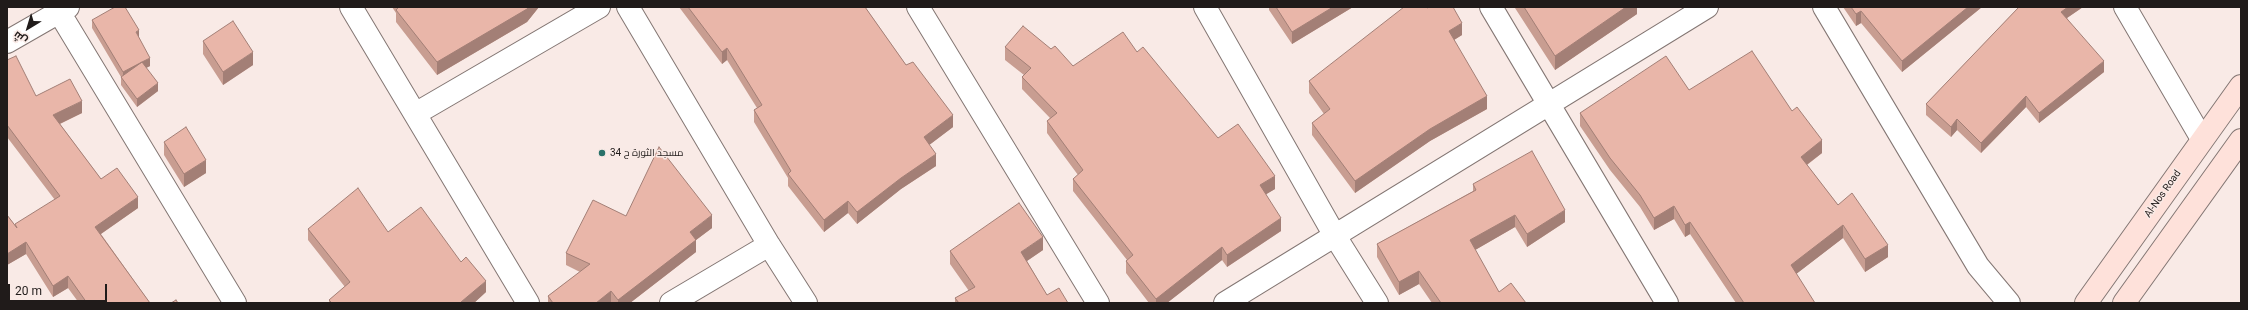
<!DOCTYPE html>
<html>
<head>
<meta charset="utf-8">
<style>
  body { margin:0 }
  #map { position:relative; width:2248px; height:310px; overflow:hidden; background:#f9eae6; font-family:Roboto,Cairo,sans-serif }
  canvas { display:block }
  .frame { position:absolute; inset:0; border:8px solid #201b1a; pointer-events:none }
  .north { position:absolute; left:8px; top:8px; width:40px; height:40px; -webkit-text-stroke:3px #f9eae6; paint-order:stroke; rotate:218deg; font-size:11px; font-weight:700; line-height:16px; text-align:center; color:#201b1a }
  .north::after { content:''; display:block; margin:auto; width:14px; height:18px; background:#201b1a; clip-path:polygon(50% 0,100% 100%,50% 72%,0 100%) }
  .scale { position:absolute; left:8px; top:284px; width:99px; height:18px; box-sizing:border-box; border:2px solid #201b1a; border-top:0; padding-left:5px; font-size:12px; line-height:14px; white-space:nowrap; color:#201b1a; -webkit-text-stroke:3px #f9eae6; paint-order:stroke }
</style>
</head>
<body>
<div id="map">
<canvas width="2248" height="310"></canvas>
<div class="frame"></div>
<div class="north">ش</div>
<div class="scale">20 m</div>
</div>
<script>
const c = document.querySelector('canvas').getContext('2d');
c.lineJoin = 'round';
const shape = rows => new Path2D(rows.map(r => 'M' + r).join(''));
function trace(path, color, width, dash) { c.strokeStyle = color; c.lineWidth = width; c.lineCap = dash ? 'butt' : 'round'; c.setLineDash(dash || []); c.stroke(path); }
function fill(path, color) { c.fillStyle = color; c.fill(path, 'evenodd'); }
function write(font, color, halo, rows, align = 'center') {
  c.font = font + ' Roboto,Cairo,sans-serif'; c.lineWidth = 3; c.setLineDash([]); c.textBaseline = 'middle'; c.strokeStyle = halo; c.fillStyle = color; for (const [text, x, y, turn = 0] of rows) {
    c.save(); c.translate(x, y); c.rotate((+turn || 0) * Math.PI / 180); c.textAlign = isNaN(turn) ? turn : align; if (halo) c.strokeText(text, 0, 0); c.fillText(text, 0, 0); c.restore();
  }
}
const minor = shape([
  [56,7,235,303],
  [351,7,528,303],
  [628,7,769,245,806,303],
  [918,7,1098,303],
  [1205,7,1335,236,1377,303],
  [1491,7,1667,303],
  [1824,7,1978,266,2009,303],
  [2125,7,2202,139],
  [7,42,68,7],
  [415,114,599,7],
  [671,303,769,245],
  [1225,303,1707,7]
]);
const secondary = shape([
  [2086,303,2241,86],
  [2124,303,2241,140]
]);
const wall = shape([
  [392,7,539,7,527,22,437,75,396,22,396,13],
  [679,7,865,7,906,65,953,127,929,145,936,166,901,189,857,224,848,213,824,232,788,186,788,178,754,122,754,110,757,108,727,60,722,64],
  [1269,7,1353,7,1292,44,1269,10],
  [1515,7,1637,7,1637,14,1555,70,1515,8],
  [1843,7,1982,7,1902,72,1861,23,1856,26],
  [2019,7,2083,7,2067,18,2104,72,2039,123,2026,107,1981,153,1957,130,1951,137,1926,115,1926,104],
  [1427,8,1462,35,1454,40,1487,109,1430,141,1355,193,1312,135,1312,123,1324,114,1309,93,1309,81],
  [92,20,139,38,150,66,146,68,158,91,137,107,121,85,121,77,92,28],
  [203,41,253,65,223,85,203,54],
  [1005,47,1051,49,1073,66,1137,52,1218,138,1275,189,1266,194,1281,231,1227,267,1222,260,1167,303,1149,303,1126,273,1126,261,1127,260,1073,191,1073,179,1078,175,1047,133,1047,121,1050,118,1022,89,1022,77,1024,75,1005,60],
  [7,60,36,96,82,113,60,124,101,179,138,208,101,234,150,303,79,303,68,288,53,297,26,254,7,265,7,215,15,225,55,200,7,137],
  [1689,90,1792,111,1822,153,1807,165,1838,205,1888,257,1865,272,1843,238,1796,274,1815,303,1736,303,1690,234,1685,237,1674,219,1654,230,1640,207,1610,170,1580,126,1580,113],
  [164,142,206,173,184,187,164,155],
  [1473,184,1565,222,1527,247,1515,227,1475,250,1499,292,1526,303,1432,303,1419,284,1399,295,1377,257,1377,244,1473,191],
  [626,216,712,228,696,240,696,252,630,303,548,303,548,296,580,272,566,265,566,253],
  [308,229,388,232,461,262,486,292,474,303,329,303,329,300,345,287,308,240],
  [1043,250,1027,261,1047,295,1068,303,955,303,955,298,969,291,950,264,950,251]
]);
const shadedWall = shape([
  [529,7,539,7,527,22,437,75,437,62],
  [1333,7,1353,7,1292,44,1292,32],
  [1626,7,1637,7,1637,14,1555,70,1555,56],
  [1968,7,1982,7,1902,72,1902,61],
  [2068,7,2083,7,2061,22,2061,12],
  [1861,11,1861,23,1856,26,1856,14],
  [1462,23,1462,35,1449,43,1449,31],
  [139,30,139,38,136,32],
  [727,48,727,60,722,64,722,52],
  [253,52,253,65,223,85,223,72],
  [150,58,150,66,142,70,142,62],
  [2104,61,2104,72,2039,123,2039,113],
  [142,62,142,70,123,80,123,72],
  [158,83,158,91,137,107,137,99],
  [1487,96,1487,109,1430,141,1355,193,1355,181,1430,129],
  [2026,96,2026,107,1981,153,1981,143],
  [82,101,82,113,53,127,53,115],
  [953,115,953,127,924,149,924,137],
  [1957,119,1957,130,1951,137,1951,127],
  [1822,140,1822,153,1801,169,1801,157],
  [936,154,936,166,901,189,857,224,857,212,901,178],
  [206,160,206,173,184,187,184,174],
  [1275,176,1275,189,1260,198,1260,185],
  [138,197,138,208,95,238,95,227],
  [848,201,848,213,824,232,824,220],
  [1674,206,1674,219,1654,230,1654,218],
  [1565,210,1565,222,1527,247,1527,234],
  [712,215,712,228,696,240,696,252,630,303,618,303,618,300,690,232],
  [1515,215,1515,227,1470,253,1470,240],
  [1281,218,1281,231,1227,267,1227,255],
  [1690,222,1690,234,1685,237,1685,225],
  [1843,225,1843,238,1791,278,1791,265],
  [1043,237,1043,250,1021,265,1021,252],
  [26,242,26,254,7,265,7,254],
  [1888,245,1888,257,1865,272,1865,259],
  [1222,247,1222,260,1167,303,1156,303,1156,299],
  [1419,271,1419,284,1399,295,1399,282],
  [68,276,68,288,53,297,53,286],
  [486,281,486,292,474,303,461,303,461,302],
  [611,291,611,303,596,303]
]);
const building = shape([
  [115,7,125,7,139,30,136,32,150,58,142,62,158,83,137,99,121,77,142,62,123,72,92,20,115,7],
  [399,7,529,7,527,9,437,62,396,10,399,7],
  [688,7,865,7,906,65,913,62,953,115,924,137,936,154,901,178,857,212,848,201,824,220,788,174,791,171,754,110,762,105,727,48,722,52,688,7],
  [1276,7,1333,7,1292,32,1276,7],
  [1404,7,1426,7,1427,8,1429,7,1453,7,1462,23,1449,31,1487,96,1430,129,1355,181,1312,123,1330,109,1309,81,1404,7],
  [1524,7,1626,7,1555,56,1524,7],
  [1851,7,1968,7,1902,61,1861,11,1856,14,1851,7],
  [2019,7,2068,7,2061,12,2104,61,2039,113,2026,96,1981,143,1957,119,1951,127,1926,104,2019,7],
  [233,21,253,52,223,72,203,41,233,21],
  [1023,26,1051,49,1055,46,1073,66,1123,32,1137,52,1143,47,1218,138,1238,124,1275,176,1260,185,1281,218,1227,255,1222,247,1156,299,1126,261,1133,255,1073,179,1083,170,1047,121,1057,113,1022,77,1031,68,1005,47,1023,26],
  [1752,51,1792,111,1797,107,1822,140,1801,157,1838,205,1852,193,1888,245,1865,259,1843,225,1791,265,1815,303,1744,303,1690,222,1685,225,1674,206,1654,218,1640,195,1610,158,1580,113,1666,56,1689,90,1752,51],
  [16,56,36,96,70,79,82,101,53,115,101,179,117,168,138,197,95,227,150,303,87,303,68,276,53,286,26,242,7,254,7,215,17,228,15,224,60,196,7,125,7,60,16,56],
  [186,127,206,160,184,174,164,142,186,127],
  [659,147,712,215,690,232,696,240,618,300,611,291,596,303,553,303,548,296,590,264,566,253,593,200,626,216,659,147],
  [1532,151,1565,210,1527,234,1515,215,1470,240,1499,292,1511,283,1526,303,1441,303,1419,271,1399,282,1377,244,1476,190,1473,184,1532,151],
  [358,188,388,232,421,207,461,262,466,257,486,281,461,302,462,303,330,303,331,302,329,300,350,282,308,229,358,188],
  [1019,203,1043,237,1021,252,1047,295,1059,288,1068,303,959,303,955,298,975,287,950,251,1019,203],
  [176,300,178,303,171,303,176,300]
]);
const markers = [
  [602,153,4,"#297169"]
];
const poiNames = [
  ["مسجد الثورة ح 34",610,153]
];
const streetNames = [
  ["Al-Nos Road",2163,194,-55]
];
trace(minor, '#837673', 24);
trace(secondary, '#837673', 24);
trace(minor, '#fff', 22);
trace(secondary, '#fee1da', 22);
fill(wall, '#c89d91');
fill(shadedWall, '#a37f76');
fill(building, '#e9b6a9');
trace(building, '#a37f76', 1);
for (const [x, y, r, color] of markers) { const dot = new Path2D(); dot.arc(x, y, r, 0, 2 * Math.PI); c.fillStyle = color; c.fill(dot); trace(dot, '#f9eae6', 1.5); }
write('10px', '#201b1a', '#f9eae6', poiNames, 'left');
write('10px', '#201b1a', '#f9eae6', streetNames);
</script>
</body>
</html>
